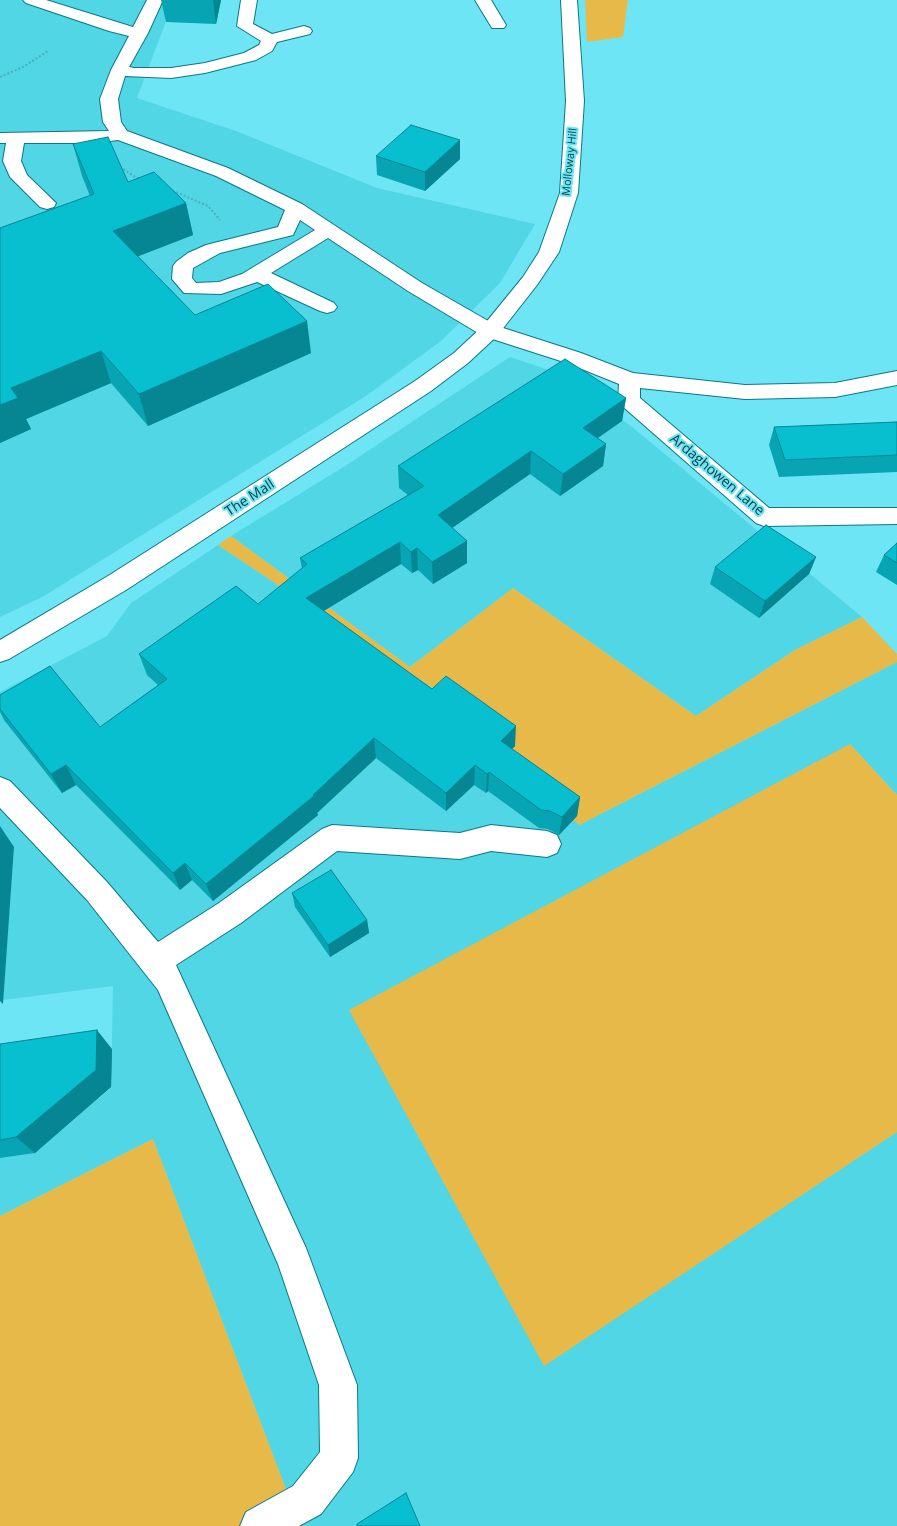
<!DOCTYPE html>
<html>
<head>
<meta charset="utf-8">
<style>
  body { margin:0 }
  canvas { display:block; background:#6de5f4 }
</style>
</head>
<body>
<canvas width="897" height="1526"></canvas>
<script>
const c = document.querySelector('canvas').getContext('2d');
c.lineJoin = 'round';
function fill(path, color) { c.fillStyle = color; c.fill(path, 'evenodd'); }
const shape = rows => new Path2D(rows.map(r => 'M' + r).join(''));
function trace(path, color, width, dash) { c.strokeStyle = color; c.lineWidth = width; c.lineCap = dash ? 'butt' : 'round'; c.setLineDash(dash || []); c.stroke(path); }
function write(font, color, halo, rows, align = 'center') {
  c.font = font + ' "Open Sans",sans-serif'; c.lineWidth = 4; c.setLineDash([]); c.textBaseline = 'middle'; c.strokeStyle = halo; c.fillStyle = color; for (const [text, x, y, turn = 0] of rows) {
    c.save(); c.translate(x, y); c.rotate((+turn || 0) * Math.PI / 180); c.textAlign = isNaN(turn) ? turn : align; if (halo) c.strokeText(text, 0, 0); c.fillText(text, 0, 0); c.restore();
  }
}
const built = shape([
  [0,0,174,0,137,98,236,131,377,188,535,224,500,283,441,341,366,396,44,596,0,617],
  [510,357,561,374,632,427,862,617,795,650,696,716,513,588,410,667,231,536,345,466],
  [218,545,446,697,579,825,897,662,897,795,850,744,544,1365,897,1132,897,1526,300,1526,153,1139,0,1216,0,1158,35,1153,111,1088,113,986,3,1000,14,847,0,848,0,692,107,636,131,603],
  [96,804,317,815,192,880,180,890]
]);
const green = shape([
  [585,0,628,0,623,37,587,42],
  [231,536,410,667,513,588,696,716,795,650,862,617,897,654,897,662,579,825,446,697,218,545],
  [850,744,897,795,897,1132,544,1366,349,1010],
  [153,1139,300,1526,0,1526,0,1216]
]);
const path = shape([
  [0,77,23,67,48,51],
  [120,167,140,180],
  [169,189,208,206,220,220]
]);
const minor = shape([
  [23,0,46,0,133,27,147,0,163,0,148,33,129,67,134,68,171,68,205,63,244,53,259,45,261,41,237,26,241,0,257,0,253,24,272,34,304,26,310,28,312,31,310,34,277,42,272,51,256,60,205,73,171,78,125,76,118,99,121,122,127,131,228,168,302,204,422,283,497,326,581,353,633,373,745,385,835,383,897,371,897,385,835,397,745,399,640,388,640,398,769,508,897,508,897,524,764,526,756,523,621,405,618,400,619,384,567,363,483,336,408,291,328,238,271,273,334,303,337,307,334,311,327,313,320,311,257,282,221,294,184,293,172,279,173,266,176,262,188,253,206,245,278,227,285,210,216,176,118,140,94,143,24,143,21,161,27,175,56,203,54,207,47,209,40,207,10,177,3,161,6,143,0,143,0,133,109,131,103,122,100,99,111,70,129,36,109,31,26,3,23,0],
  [300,220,315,230,242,274,219,282,196,283,192,278,193,268,220,253,293,235,300,220],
  [475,0,491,0,506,25,504,28,492,28,475,0],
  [0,777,10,781,107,882,158,942,219,903,322,829,332,825,460,833,491,825,547,831,557,835,561,844,557,853,547,857,491,851,460,859,337,851,241,923,176,965,306,1248,357,1385,358,1458,353,1472,321,1514,299,1526,240,1526,246,1512,293,1486,320,1452,319,1385,278,1264,158,990,87,900,0,808,0,777]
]);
const major = shape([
  [561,0,577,0,584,101,578,193,559,252,537,285,497,336,468,363,431,391,126,590,9,659,0,662,0,640,108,576,415,381,454,353,483,326,523,277,539,252,560,193,566,101,561,0]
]);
const wall = shape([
  [161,0,221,0,216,24,166,22],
  [460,140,460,159,425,191,377,175,376,156],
  [73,144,128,182,186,203,193,235,138,256,195,315,311,353,148,426,111,383,26,419,31,429,0,443,0,228,90,196,82,176],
  [626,398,622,421,598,438,606,444,603,466,560,496,530,474,452,528,467,541,467,563,433,584,418,570,412,573,401,564,324,611,432,689,515,746,512,749,580,797,577,816,559,835,548,829,539,828,488,791,486,793,474,785,446,811,376,758,317,813,318,815,213,901,192,880,180,890,76,785,62,793,4,720,0,712,0,695,100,727,158,685,147,675,139,654,258,604,302,569,300,558,408,495,399,488,398,466],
  [897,422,897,472,779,477,769,445,774,427],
  [897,543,897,585,876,572,884,555],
  [816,557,809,574,759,618,710,584,715,567],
  [292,893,367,920,369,933,330,957,295,907],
  [0,1044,112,1049,111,1087,35,1153,0,1158]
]);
const shadedWall = shape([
  [213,0,221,0,216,24],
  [460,140,460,159,425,191,425,172],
  [186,203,193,235,121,263,113,231],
  [307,321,311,353,148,426,139,394],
  [101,351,111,383,26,419,31,429,0,443,0,405,11,388],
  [626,398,622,421,580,450,583,428],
  [606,444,603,466,560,496,563,474],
  [531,451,530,474,439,537,438,515],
  [467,541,467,563,433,584,432,562],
  [400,542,401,564,310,619,306,598],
  [417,548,418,570,412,573,411,552],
  [816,557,809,574,759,618,765,601],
  [516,726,515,746,499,761,501,741],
  [374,738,376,758,317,813,318,815,213,901,206,884,313,795],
  [66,765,76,785,62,793,51,774],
  [475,765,474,785,446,811,446,793],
  [489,772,488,791,486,793,487,774],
  [580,797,577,816,559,835,562,817],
  [0,826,14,847,3,1004,0,1001],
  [185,863,192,880,180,890,173,873],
  [367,920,369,933,330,957,328,945],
  [97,1030,112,1049,111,1087,35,1153,16,1137]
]);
const building = shape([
  [411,125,460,140,425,172,376,156,411,125],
  [108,137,128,182,154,172,186,203,113,231,195,315,268,284,307,321,139,394,101,351,11,388,18,398,0,405,0,228,94,194,73,144,108,137],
  [565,359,626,398,583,428,606,444,563,474,531,451,438,515,467,541,432,562,417,548,411,552,400,542,306,598,432,689,446,676,516,726,501,741,580,797,562,817,550,811,541,810,489,772,487,774,475,765,446,793,374,738,313,795,314,796,206,884,185,863,173,873,66,765,51,774,0,709,0,695,50,666,100,727,167,679,139,654,236,586,258,604,307,564,300,558,424,486,398,466,565,359],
  [897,422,897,455,785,460,774,427,897,422],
  [766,525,816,557,765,601,715,567,766,525],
  [897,543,897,563,884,555,897,543],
  [331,870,367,920,328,945,292,893,331,870],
  [97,1030,96,1070,16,1137,0,1140,0,1044,97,1030],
  [406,1493,420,1526,357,1526,357,1524,406,1493]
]);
const farStreetnames = [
  ["Molloway Hill",570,162,-84]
];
const streetNames = [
  ["Ardaghowen Lane",717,475,40],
  ["The Mall",250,498,-33]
];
fill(built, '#51d6e6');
fill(green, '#e7b949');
trace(minor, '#0c7883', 2);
trace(major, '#0c7883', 2);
trace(path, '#4badb9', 2, [2, 2]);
fill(minor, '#fff');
fill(major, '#fff');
fill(wall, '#07a4b3');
fill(shadedWall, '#068692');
fill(building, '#08bfd0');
trace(building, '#068692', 1);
write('11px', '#094147', '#6de5f4', farStreetnames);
write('14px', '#094147', '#6de5f4', streetNames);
</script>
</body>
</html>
